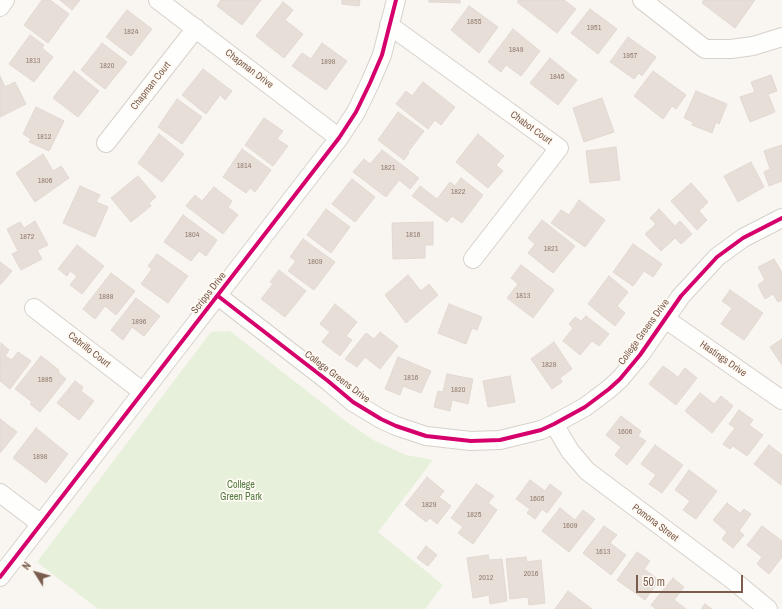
<!DOCTYPE html>
<html>
<head>
<meta charset="utf-8">
<style>
  body { margin:0 }
  #map { position:relative; width:782px; height:609px; overflow:hidden; background:#f9f5f0; font-family:"Archivo Narrow",sans-serif }
  canvas { display:block }
  .north { position:absolute; left:16px; top:553px; width:40px; height:40px; -webkit-text-stroke:3px #fffaf3; paint-order:stroke; rotate:307deg; font-size:11px; font-weight:700; line-height:16px; text-align:center; color:#7a5c4d }
  .north::after { content:''; display:block; margin:auto; width:14px; height:18px; background:#7a5c4d; clip-path:polygon(50% 0,100% 100%,50% 72%,0 100%) }
  .scale { position:absolute; left:636px; top:575px; width:107px; height:18px; box-sizing:border-box; border:2px solid #7a5c4d; border-top:0; padding-left:5px; font-size:12px; line-height:14px; white-space:nowrap; color:#7a5c4d; -webkit-text-stroke:3px #fffaf3; paint-order:stroke }
</style>
</head>
<body>
<div id="map">
<canvas width="782" height="609"></canvas>
<div class="north">N</div>
<div class="scale">50 m</div>
</div>
<script>
const c = document.querySelector('canvas').getContext('2d');
c.lineJoin = 'round';
function fill(path, color) { c.fillStyle = color; c.fill(path, 'evenodd'); }
const shape = rows => new Path2D(rows.map(r => 'M' + r).join(''));
function trace(path, color, width, dash) { c.strokeStyle = color; c.lineWidth = width; c.lineCap = dash ? 'butt' : 'round'; c.setLineDash(dash || []); c.stroke(path); }
function write(font, color, halo, rows, align = 'center') {
  c.font = font + ' "Archivo Narrow",sans-serif'; c.lineWidth = 3.5; c.setLineDash([]); c.textBaseline = 'middle'; c.strokeStyle = halo; c.fillStyle = color; for (const [text, x, y, turn = 0] of rows) {
    c.save(); c.translate(x, y); c.rotate((+turn || 0) * Math.PI / 180); c.textAlign = isNaN(turn) ? turn : align; if (halo) c.strokeText(text, 0, 0); c.fillText(text, 0, 0); c.restore();
  }
}
const green = shape([
  [230,331,348,423,375,441,406,455,433,460,378,532,443,585,425,609,98,609,37,562,211,332]
]);
const building = shape([
  [42,0,50,0,69,14,48,43,24,25,42,0],
  [60,0,80,0,72,10,60,0],
  [221,0,261,0,242,25,217,6,221,0],
  [342,0,360,0,359,6,342,4,342,0],
  [429,0,460,0,460,3,429,2,429,0],
  [519,0,564,0,576,9,557,33,517,2,519,0],
  [704,0,755,0,735,28,702,3,704,0],
  [283,2,293,10,285,20,303,34,284,58,256,36,283,2],
  [469,6,498,27,479,53,451,30,469,6],
  [590,9,617,29,598,54,571,33,590,9],
  [127,10,152,29,131,56,106,37,127,10],
  [513,29,540,51,521,76,506,65,501,72,488,62,513,29],
  [30,35,44,45,42,48,53,57,34,82,9,64,30,35],
  [628,37,656,57,642,76,639,73,634,79,610,62,628,37],
  [102,43,127,62,105,89,81,70,102,43],
  [322,43,347,61,326,90,292,66,302,53,311,59,322,43],
  [550,58,577,80,558,105,530,83,550,58],
  [203,69,232,91,225,100,220,95,206,114,182,95,203,69],
  [74,71,99,91,78,117,53,98,74,71],
  [653,71,686,95,676,109,672,106,663,119,634,96,653,71],
  [771,75,777,91,768,94,775,112,750,122,740,97,755,92,751,82,771,75],
  [0,76,5,87,15,82,26,104,0,117,0,76],
  [423,82,455,107,441,125,435,120,428,129,396,104,406,91,412,96,423,82],
  [696,91,727,104,719,124,716,122,712,133,692,125,693,122,684,118,696,91],
  [602,98,614,132,584,142,573,108,602,98],
  [177,99,202,117,182,144,158,127,177,99],
  [36,107,64,121,49,151,29,142,31,139,23,134,36,107],
  [398,112,424,131,408,152,409,153,404,160,378,140,398,112],
  [264,118,283,131,277,139,288,146,273,166,245,145,264,118],
  [159,134,184,154,162,182,138,163,159,134],
  [478,134,504,156,496,165,503,171,488,188,456,162,478,134],
  [782,145,782,181,769,186,764,172,770,169,764,151,782,145],
  [616,147,620,180,590,183,586,151,616,147],
  [242,149,271,170,255,192,250,188,246,193,223,177,242,149],
  [382,150,419,178,410,189,399,180,386,197,353,172,364,159,370,164,382,150],
  [43,154,53,171,61,166,69,178,35,202,16,173,43,154],
  [751,162,764,187,738,202,724,176,751,162],
  [138,176,156,197,149,203,151,206,131,222,111,198,138,176],
  [461,178,483,195,462,223,452,216,447,222,412,196,420,186,437,199,450,182,455,186,461,178],
  [352,179,375,197,355,222,332,204,352,179],
  [691,183,708,202,699,211,707,220,697,230,671,201,691,183],
  [80,186,100,195,96,202,108,207,95,237,63,223,80,186],
  [214,187,232,201,228,207,238,215,223,234,186,206,195,195,202,201,214,187],
  [579,200,605,220,585,247,551,223,561,210,569,215,579,200],
  [326,209,350,227,331,253,307,235,326,209],
  [659,209,675,226,680,221,692,234,681,244,675,238,661,251,645,234,656,224,650,218,659,209],
  [183,215,217,240,206,256,199,251,191,261,164,242,183,215],
  [542,220,575,246,553,273,528,253,535,244,528,238,542,220],
  [35,221,48,245,37,250,42,259,21,270,12,254,18,251,7,229,20,222,24,228,35,221],
  [433,222,433,245,425,245,425,258,393,259,392,223,433,222],
  [303,239,335,262,314,290,288,271,296,261,290,257,303,239],
  [633,244,662,264,653,277,644,271,633,286,613,272,633,244],
  [77,245,104,266,82,294,70,285,77,276,70,271,67,276,58,269,77,245],
  [157,254,188,276,168,303,141,284,152,269,148,266,157,254],
  [774,259,782,273,782,300,778,302,773,294,765,299,758,285,765,280,758,267,774,259],
  [0,262,12,271,1,284,0,284,0,262],
  [521,265,554,290,533,318,507,298,518,284,511,278,521,265],
  [279,270,306,291,285,317,261,299,273,284,270,282,279,270],
  [111,273,135,291,116,315,105,306,95,319,83,309,111,273],
  [408,275,421,291,429,284,438,295,406,323,385,295,408,275],
  [609,276,628,292,617,306,625,313,615,326,588,304,609,276],
  [730,290,763,313,744,340,721,324,732,308,722,301,730,290],
  [136,298,160,316,144,336,132,327,123,340,111,330,136,298],
  [335,304,357,322,346,336,352,340,340,356,322,342,330,332,320,324,335,304],
  [449,304,482,317,477,330,472,328,466,344,438,333,449,304],
  [586,316,609,334,599,346,592,341,580,355,563,341,573,328,569,324,575,317,581,321,586,316],
  [380,332,398,346,380,369,365,357,357,367,345,359,366,333,374,339,380,332],
  [782,339,782,365,770,347,782,339],
  [554,342,572,369,560,378,562,382,552,389,531,359,554,342],
  [1,343,9,350,5,356,12,360,18,352,31,361,10,389,0,381,1,343],
  [41,356,59,370,58,372,66,379,40,412,30,404,32,402,15,389,41,356],
  [398,357,431,371,421,393,403,386,400,395,385,389,398,357],
  [663,366,678,377,685,368,697,378,676,405,649,384,663,366],
  [447,374,473,379,468,404,452,400,450,411,434,407,438,391,443,392,447,374],
  [510,376,515,402,488,407,483,381,510,376],
  [75,381,83,387,81,391,94,401,79,420,57,403,75,381],
  [700,393,714,404,721,396,733,406,712,433,685,411,700,393],
  [739,410,753,420,749,425,763,435,747,456,733,446,730,449,723,444,735,428,729,424,739,410],
  [621,416,641,431,638,436,646,441,627,465,615,455,621,447,606,435,621,416],
  [0,419,17,432,0,453,0,419],
  [36,428,68,454,46,483,13,458,36,428],
  [655,445,683,465,662,493,649,484,656,475,641,464,655,445],
  [769,445,782,455,781,485,754,464,769,445],
  [689,470,717,491,696,519,683,510,690,501,675,490,689,470],
  [427,477,444,491,439,497,451,506,437,524,430,518,426,522,405,505,427,477],
  [530,480,545,491,550,484,562,493,547,513,542,509,535,519,527,513,530,509,516,499,530,480],
  [476,484,494,496,488,503,497,510,473,544,458,533,463,527,451,518,476,484],
  [727,503,740,513,744,509,751,514,739,531,744,535,733,548,722,539,727,532,713,520,727,503],
  [560,508,575,520,583,510,595,519,569,552,542,531,560,508],
  [604,526,617,535,610,543,626,555,611,575,583,553,604,526],
  [762,526,782,541,782,557,769,574,757,564,762,557,747,545,762,526],
  [426,546,437,555,428,566,417,558,426,546],
  [637,552,650,561,644,569,659,580,645,600,617,580,637,552],
  [488,555,489,560,502,559,507,601,490,604,489,595,473,598,467,558,488,555],
  [526,557,527,562,541,560,545,603,529,605,528,597,510,599,506,559,526,557],
  [673,578,684,587,674,600,686,609,656,609,651,605,673,578],
  [568,591,592,609,555,609,568,591],
  [705,604,712,609,701,609,705,604]
]);
const minor = shape([
  [158,0,339,138],
  [642,0,705,49,731,49,753,46,782,37],
  [0,7,5,0],
  [389,25,559,148,473,259],
  [106,143,196,28],
  [218,296,328,381,353,402,381,419,396,426,426,436,471,441,500,440,541,430,554,424,585,407,609,389,620,379,640,355,681,296,717,257,743,238,782,218],
  [34,308,143,392],
  [664,318,782,400],
  [554,424,570,451,587,471,734,581,768,609],
  [0,493,41,524],
  [0,577,339,138,356,112,370,83,382,55,396,0]
]);
const cycleway = shape([
  [218,296,328,381,353,402,381,419,396,426,426,436,471,441,500,440,541,430,554,424,585,407,609,389,620,379,640,355,681,296,717,257,743,238,782,218],
  [0,577,339,138,356,112,370,83,382,55,396,0]
]);
const numberNames = [
  ["1855",474,22],
  ["1951",594,28],
  ["1824",131,32],
  ["1849",516,50],
  ["1957",630,56],
  ["1813",33,61],
  ["1898",328,62],
  ["1820",107,66],
  ["1845",557,77],
  ["1812",44,137],
  ["1814",244,166],
  ["1821",388,168],
  ["1806",45,181],
  ["1822",458,192],
  ["1804",192,235],
  ["1816",413,235],
  ["1872",27,237],
  ["1821",551,249],
  ["1809",315,262],
  ["1813",523,296],
  ["1888",106,297],
  ["1896",139,322],
  ["1828",549,365],
  ["1816",411,378],
  ["1885",45,380],
  ["1820",458,390],
  ["1606",625,432],
  ["1898",40,457],
  ["1605",537,499],
  ["1829",429,505],
  ["1825",474,515],
  ["1609",570,526],
  ["1613",603,552],
  ["2016",531,574],
  ["2012",486,578]
];
const streetNames = [
  ["Chapman Drive",249,69,37],
  ["Chapman Court",151,86,-52],
  ["Chabot Court",531,128,36],
  ["Scripps Drive",209,293,-52],
  ["College Greens Drive",644,332,-54],
  ["Cabrillo Court",89,350,38],
  ["Hastings Drive",723,359,35],
  ["College Greens Drive",337,377,37],
  ["Pomona Street",655,523,37]
];
const parkNames = [
  ["College",241,485],
  ["Green Park",241,497]
];
fill(green, '#e7f0db');
fill(building, '#e6ded7');
trace(building, '#e2d8d2', 1);
trace(minor, '#d7d1cb', 20);
trace(minor, '#fefefd', 18);
trace(cycleway, '#d6006c', 4);
write('8px', '#977e72', null, numberNames);
write('10px', '#7a5c4d', '#fffaf3', streetNames);
write('10px', '#537a41', '#fffaf3', parkNames);
</script>
</body>
</html>
